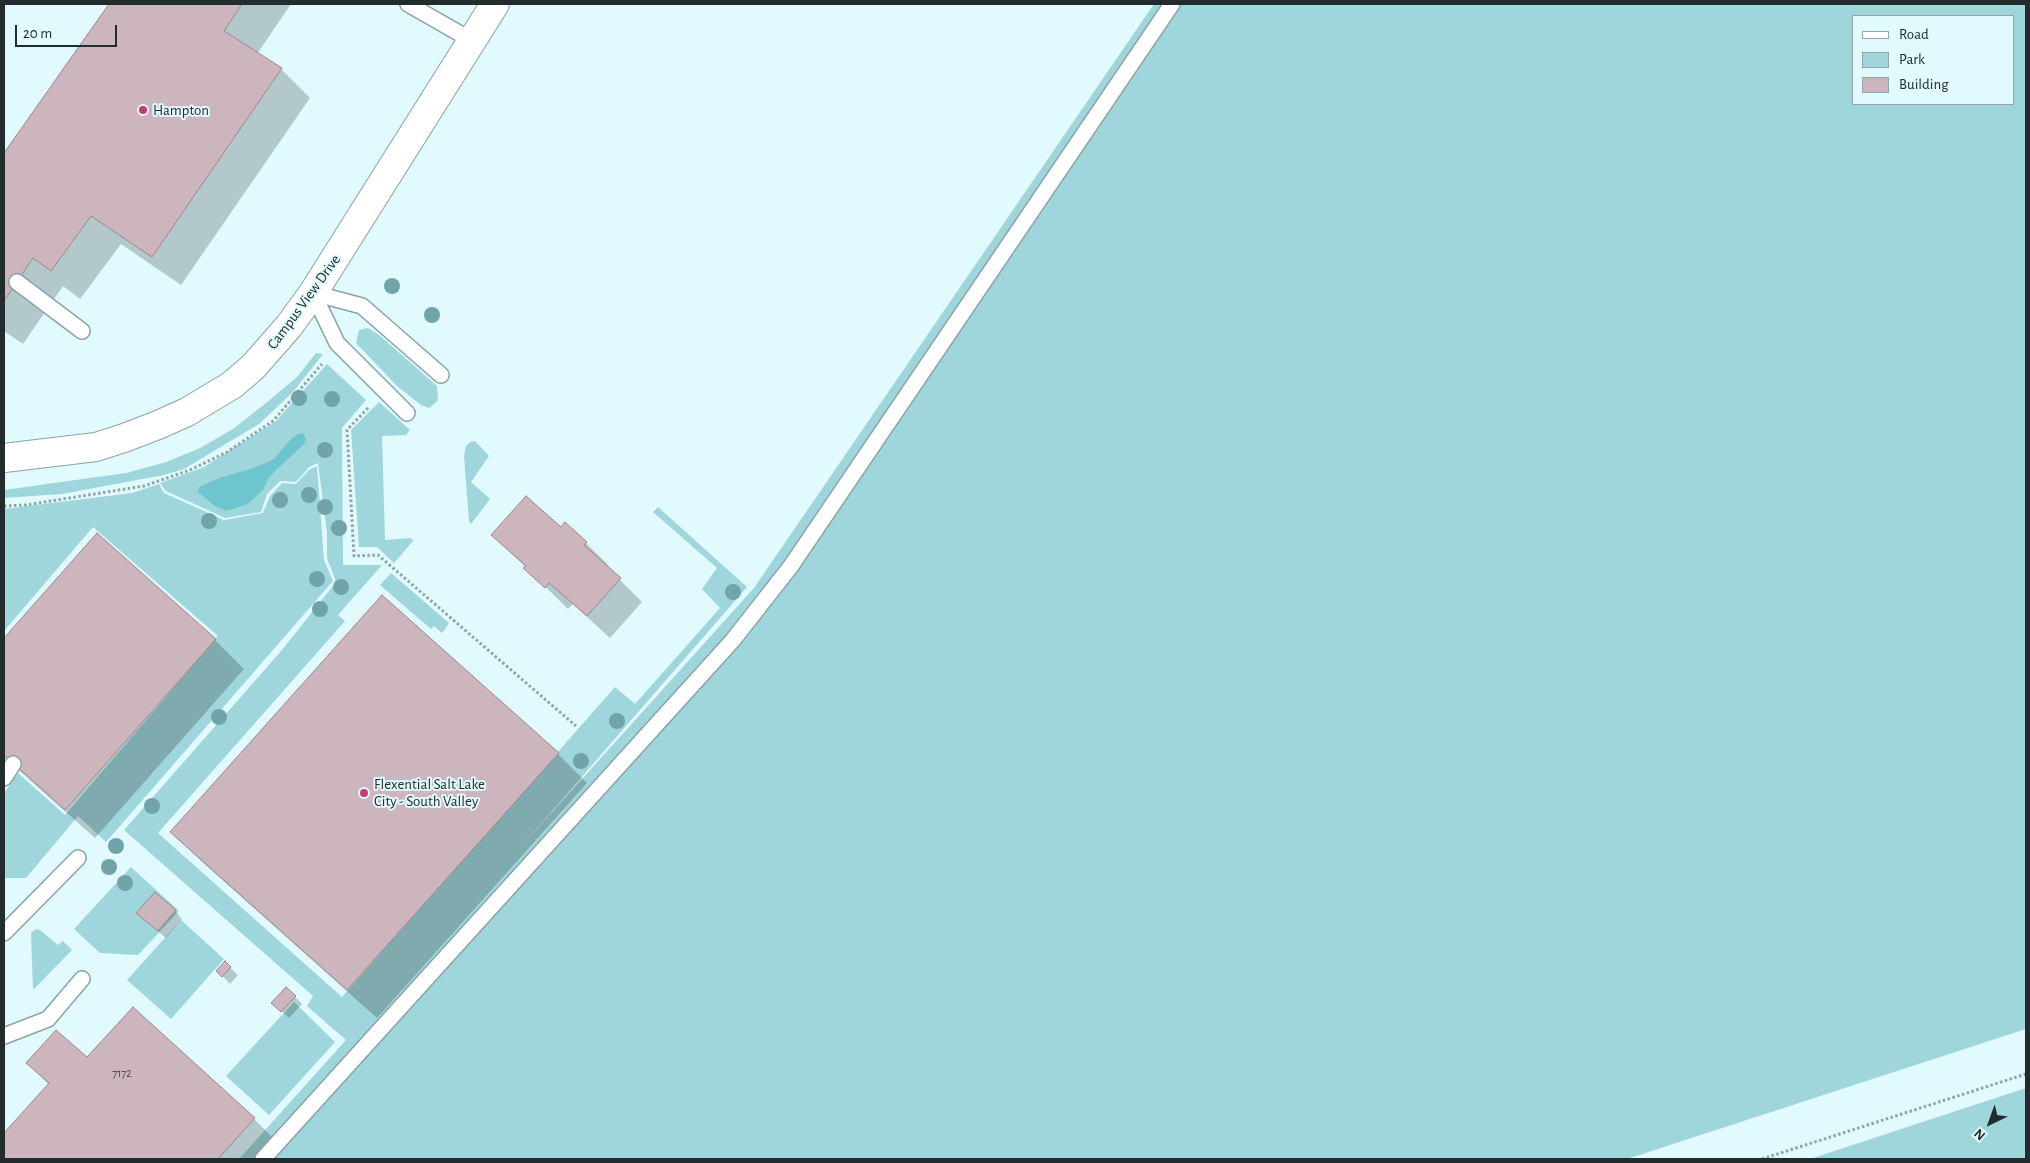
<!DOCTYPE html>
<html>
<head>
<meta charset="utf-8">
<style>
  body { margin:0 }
  #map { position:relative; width:2030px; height:1163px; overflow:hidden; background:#e0fafd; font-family:"Alegreya Sans",sans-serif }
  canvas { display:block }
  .frame { position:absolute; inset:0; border:5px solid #222c2d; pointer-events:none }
  .legend { position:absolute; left:1852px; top:15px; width:162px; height:90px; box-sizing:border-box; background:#e0fafd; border:1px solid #94a8aa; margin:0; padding:6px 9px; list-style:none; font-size:15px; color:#222c2d }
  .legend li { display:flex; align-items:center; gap:10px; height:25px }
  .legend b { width:25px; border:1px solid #94a8aa }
  .north { position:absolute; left:1965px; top:1098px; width:50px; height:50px; -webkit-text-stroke:4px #e0fafd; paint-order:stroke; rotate:222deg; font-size:14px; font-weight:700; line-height:20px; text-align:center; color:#222c2d }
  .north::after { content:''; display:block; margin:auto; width:18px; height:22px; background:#222c2d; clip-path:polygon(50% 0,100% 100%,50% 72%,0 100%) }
  .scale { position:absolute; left:15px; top:25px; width:102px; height:22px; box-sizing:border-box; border:2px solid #222c2d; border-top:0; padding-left:6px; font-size:15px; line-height:18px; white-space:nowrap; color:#222c2d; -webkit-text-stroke:4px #e0fafd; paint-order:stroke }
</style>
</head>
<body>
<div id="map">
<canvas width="2030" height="1163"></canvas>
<div class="frame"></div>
<ul class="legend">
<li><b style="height:6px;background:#fff"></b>Road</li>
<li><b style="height:14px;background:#9fd6db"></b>Park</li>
<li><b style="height:14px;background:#ccb5bc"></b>Building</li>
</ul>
<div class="north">N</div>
<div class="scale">20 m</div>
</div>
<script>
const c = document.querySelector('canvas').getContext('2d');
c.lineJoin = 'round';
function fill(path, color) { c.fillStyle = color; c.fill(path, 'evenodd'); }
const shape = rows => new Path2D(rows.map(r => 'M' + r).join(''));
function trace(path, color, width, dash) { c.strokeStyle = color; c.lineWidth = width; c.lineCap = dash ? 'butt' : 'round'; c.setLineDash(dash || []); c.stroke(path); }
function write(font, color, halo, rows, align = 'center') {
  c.font = font + ' "Alegreya Sans",sans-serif'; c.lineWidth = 4; c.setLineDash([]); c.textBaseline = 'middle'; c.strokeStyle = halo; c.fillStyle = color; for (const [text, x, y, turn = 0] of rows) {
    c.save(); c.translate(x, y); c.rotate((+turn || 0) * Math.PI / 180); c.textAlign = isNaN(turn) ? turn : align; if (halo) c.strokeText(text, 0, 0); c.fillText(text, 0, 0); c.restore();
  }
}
const green = shape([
  [1154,4,2026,4,2026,1029,1627,1159,239,1159,346,1040,307,1006,313,996,124,830,282,650,336,582,327,558,327,533,318,463,309,467,296,482,280,481,267,494,261,512,225,518,166,491,160,483,204,467,276,421,327,364,366,400,342,428,343,565,382,565,338,615,345,621,158,833,342,997,615,687,635,704,720,608,702,589,717,568,653,512,658,507,747,587,519,849,754,588],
  [1854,16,2014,16,2014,104,1854,104],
  [368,328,379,335,437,386,438,400,433,405,429,408,421,405,397,386,356,343,359,330],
  [316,353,323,354,293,392,259,424,184,469,164,475,62,494,4,498,4,490,126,473,166,462,200,448,233,429,266,403,297,377],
  [379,402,410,430,406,435,382,436,385,540,411,538,413,541,394,563,377,547,359,547,351,430],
  [475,441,489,456,471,482,490,499,471,524,469,521,464,456,466,446,470,442],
  [317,466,324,560,333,581,106,842,78,816,26,878,4,878,4,793,18,773,65,815,218,636,93,527,4,631,4,509,132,493,159,484,164,493,224,520,263,513,270,496,282,483,296,484,309,470],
  [391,573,449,623,442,633,434,626,431,629,380,585],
  [131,867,179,911,138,955,100,953,74,929],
  [181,920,224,959,171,1019,127,980],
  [36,929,40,930,58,945,63,941,72,950,33,990,31,933],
  [294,1002,335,1042,269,1115,226,1076],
  [2026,1088,2026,1159,1810,1159]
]);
const water = shape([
  [303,433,306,439,304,444,274,472,268,479,263,490,248,504,226,511,215,506,198,492,199,487,222,477,254,468,274,459,291,439,298,434]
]);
const shadow = shape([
  [110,4,291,4,257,54,281,69,310,98,181,285,121,244,80,299,63,286,23,344,4,331,4,155],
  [561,529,586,543,608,565,607,567,642,602,610,638,573,604,568,609,493,535],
  [97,535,215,640,244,669,95,838,4,757,4,639],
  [558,754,587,783,377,1018,201,861,172,832],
  [175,911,182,919,166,938,145,920],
  [225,963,238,975,230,984,218,971],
  [295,997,302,1004,289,1018,273,1003],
  [133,1009,254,1119,283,1148,273,1159,4,1159,4,1135,49,1085,28,1063,87,1059]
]);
const building = shape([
  [109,4,242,4,224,31,282,68,152,257,91,216,51,271,33,258,4,301,4,153,109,4],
  [526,496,561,527,565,522,587,542,584,545,621,578,587,616,549,583,545,588,523,568,526,566,491,535,526,496],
  [97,533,216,639,65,810,4,755,4,638,97,533],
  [382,595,559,753,347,990,170,832,382,595],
  [155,892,176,910,158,931,136,913,155,892],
  [225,961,231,967,222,977,216,971,225,961],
  [286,987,296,996,281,1012,271,1003,286,987],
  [133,1007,255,1118,218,1159,4,1159,4,1133,49,1083,26,1063,56,1030,87,1057,133,1007]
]);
const path = shape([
  [368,408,347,430,354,556,378,555,576,726],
  [4,506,26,505,144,486,190,470,227,452,273,421,322,364],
  [1762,1159,2026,1074]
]);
const lane = shape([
  [408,4,471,40],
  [17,282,82,331],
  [313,293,362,306,441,375],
  [313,293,337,343,407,413],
  [4,778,13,764],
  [4,933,78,858],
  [4,1036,48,1019,82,979],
  [263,1159,733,640,791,566,1172,4]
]);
const street = shape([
  [4,458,96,447,124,438,158,425,187,412,232,385,253,367,289,326,313,293,495,4]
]);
const trees = [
  [392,286],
  [432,315],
  [299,398],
  [332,399],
  [325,450],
  [309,495],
  [280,500],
  [325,507],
  [209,521],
  [339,528],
  [317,579],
  [341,587],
  [733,592],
  [320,609],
  [219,717],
  [617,721],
  [581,761],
  [152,806],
  [116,846],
  [109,867],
  [125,883]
];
const markers = [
  [143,110,5,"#c53c76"],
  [364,793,5,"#c53c76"]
];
const numberNames = [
  ["7172",122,1073]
];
const poiNames = [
  ["Hampton",153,110],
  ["Flexential Salt Lake",374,784],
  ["City - South Valley",374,801]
];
const streetNames = [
  ["Campus View Drive",304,302,-54]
];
fill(green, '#9fd6db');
fill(water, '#6fc5cd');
fill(shadow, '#0003');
fill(building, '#ccb5bc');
trace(building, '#9c868d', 1);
trace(lane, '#8aa3a5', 18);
trace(street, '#8aa3a5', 30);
trace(path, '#90a3a5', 3, [2.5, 2.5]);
trace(lane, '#fff', 15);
trace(street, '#fff', 28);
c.fillStyle = '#70a4a8';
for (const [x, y] of trees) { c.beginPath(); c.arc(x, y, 8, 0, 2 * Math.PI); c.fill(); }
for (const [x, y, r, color] of markers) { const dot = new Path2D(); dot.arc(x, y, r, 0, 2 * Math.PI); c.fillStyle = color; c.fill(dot); trace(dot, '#e0fafd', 2); }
write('12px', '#4c4e51', null, numberNames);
write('15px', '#222c2d', '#e0fafd', poiNames, 'left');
write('15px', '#222c2d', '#e0fafd', streetNames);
</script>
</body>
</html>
